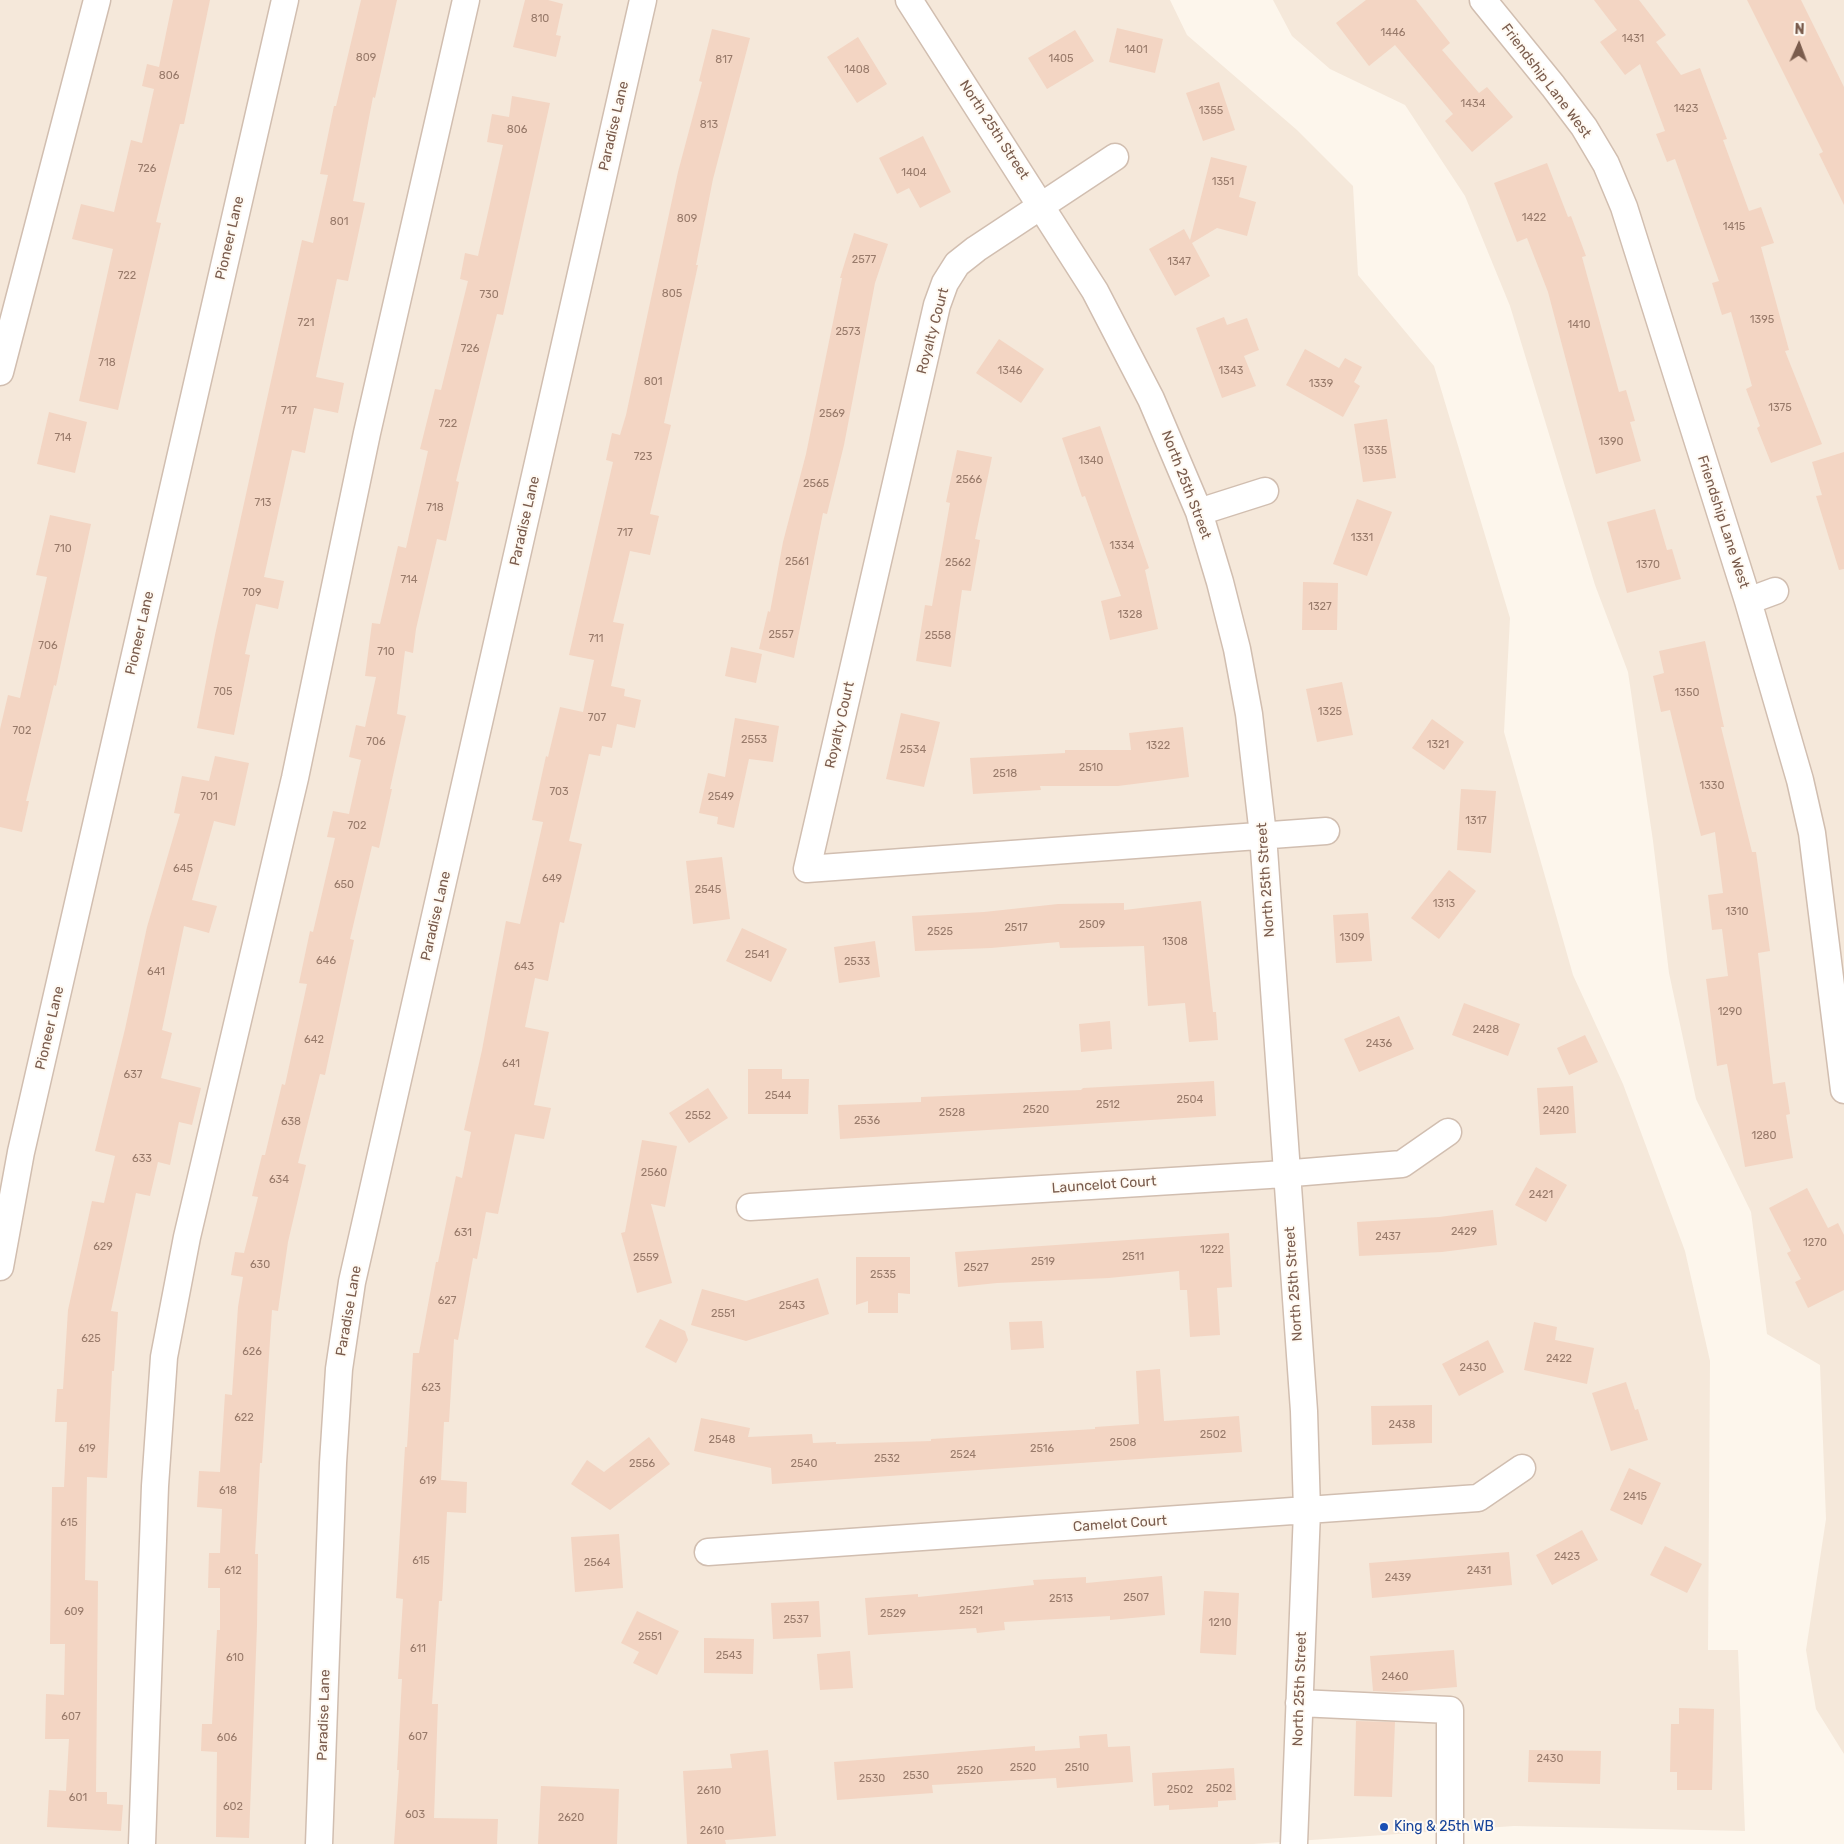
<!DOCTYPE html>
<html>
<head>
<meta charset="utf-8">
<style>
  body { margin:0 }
  #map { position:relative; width:1844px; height:1844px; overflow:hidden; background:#fdf6ec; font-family:Rubik,sans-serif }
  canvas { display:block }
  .north { position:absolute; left:1774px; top:20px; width:50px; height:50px; -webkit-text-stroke:4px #fffaf3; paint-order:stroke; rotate:2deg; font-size:14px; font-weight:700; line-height:20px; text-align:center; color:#7a5c4d }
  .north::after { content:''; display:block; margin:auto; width:18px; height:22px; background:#7a5c4d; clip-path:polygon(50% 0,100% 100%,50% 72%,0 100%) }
</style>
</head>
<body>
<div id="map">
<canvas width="1844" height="1844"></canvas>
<div class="north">N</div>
</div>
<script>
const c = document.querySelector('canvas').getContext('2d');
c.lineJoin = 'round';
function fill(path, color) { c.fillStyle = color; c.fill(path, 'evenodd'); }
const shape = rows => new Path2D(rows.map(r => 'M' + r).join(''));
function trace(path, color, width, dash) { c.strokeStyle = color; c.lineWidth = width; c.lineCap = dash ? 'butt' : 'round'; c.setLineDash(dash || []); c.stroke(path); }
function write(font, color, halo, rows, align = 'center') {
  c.font = font + ' Rubik,sans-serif'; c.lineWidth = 4; c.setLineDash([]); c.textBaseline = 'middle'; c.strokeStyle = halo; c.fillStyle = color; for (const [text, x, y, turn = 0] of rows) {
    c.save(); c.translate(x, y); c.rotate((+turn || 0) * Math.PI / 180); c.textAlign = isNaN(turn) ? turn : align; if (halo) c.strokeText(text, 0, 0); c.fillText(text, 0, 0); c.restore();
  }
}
const residential = shape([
  [0,0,1170,0,1187,35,1297,130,1353,186,1358,275,1434,366,1510,618,1504,732,1573,975,1623,1084,1685,1251,1710,1361,1708,1650,1738,1650,1745,1831,1514,1826,1253,1844,0,1844],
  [1273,0,1844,0,1844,1754,1816,1709,1806,1650,1826,1519,1820,1365,1767,1334,1751,1212,1696,1099,1669,973,1653,841,1628,672,1595,585,1510,306,1465,196,1405,105,1330,69,1292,36]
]);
const building = shape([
  [173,0,210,0,184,124,180,124,156,222,161,223,118,410,79,401,113,249,72,239,81,204,114,212,131,140,142,143,154,89,142,86,147,64,159,67],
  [361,0,397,0,375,98,373,97,353,201,365,203,348,281,337,279,316,377,344,383,338,413,314,408,305,453,292,450,264,577,284,581,278,609,256,604,245,654,250,655,234,735,197,728,215,635,302,240,313,243,328,175,320,174,334,106,336,106],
  [525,0,548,0,563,4,556,35,561,36,556,57,513,47],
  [1366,0,1416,0,1450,43,1442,50,1479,93,1487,87,1513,117,1472,152,1445,121,1453,114,1395,45,1369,66,1336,23],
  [1594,0,1639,0,1666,35,1656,42,1681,75,1700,68,1727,139,1723,140,1749,211,1761,207,1774,243,1761,247,1789,350,1785,351,1822,444,1771,463,1757,428,1760,426,1746,389,1752,386,1731,312,1722,315,1712,283,1719,281,1675,159,1667,162,1656,134,1665,131,1640,64,1625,75,1600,42,1617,30],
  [1747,0,1801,0,1844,87,1844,205,1819,154,1823,152],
  [1117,28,1163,39,1155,73,1109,62],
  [712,29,750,38,713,179,696,265,698,265,664,423,671,425,650,514,659,516,650,555,630,551,613,622,624,624,611,686,625,689,624,696,641,700,635,728,617,724,612,748,602,746,600,756,589,754,569,841,582,844,564,923,560,922,548,981,535,978,525,1027,549,1032,534,1105,551,1108,544,1139,515,1134,498,1214,486,1212,477,1259,473,1258,458,1340,454,1339,449,1422,444,1422,441,1480,467,1482,466,1513,447,1512,442,1601,439,1601,432,1704,438,1704,434,1818,498,1819,497,1844,394,1844,399,1770,397,1770,402,1679,398,1679,403,1599,396,1598,405,1447,407,1447,413,1353,419,1353,436,1262,438,1262,456,1176,462,1178,471,1132,464,1130,482,1050,506,921,520,924,543,822,532,820,546,756,548,757,560,707,583,712,594,660,569,655,613,462,606,460,612,433,620,435,626,415,678,172,702,82,699,81],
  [1075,30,1094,61,1047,89,1028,58],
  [858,37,887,84,857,103,827,57],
  [1219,82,1235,130,1203,141,1186,93],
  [512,96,550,103,503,315,497,314,456,481,459,482,446,541,437,539,416,629,413,653,405,651,397,714,406,716,390,789,392,789,379,848,372,846,350,939,354,940,325,1075,320,1074,298,1163,306,1165,288,1242,278,1311,272,1310,262,1463,260,1463,255,1554,258,1554,257,1626,249,1838,216,1837,217,1752,201,1751,202,1724,212,1724,217,1630,220,1630,220,1588,208,1588,209,1553,220,1553,222,1509,197,1507,199,1471,220,1472,225,1394,232,1395,238,1307,243,1277,231,1275,235,1252,244,1253,258,1197,252,1196,262,1155,265,1155,282,1084,285,1085,307,984,299,983,310,931,313,932,335,838,327,837,333,811,349,814,361,760,349,757,356,725,365,727,376,677,365,676,372,623,380,624,398,546,406,548,428,451,420,449,435,389,441,390,468,281,460,279,465,253,478,256,489,208,503,145,487,142,492,114,509,117],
  [923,136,951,192,920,208,909,188,897,194,879,158],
  [1211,157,1247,166,1239,197,1256,202,1247,236,1217,228,1192,243,1210,276,1175,296,1149,249,1184,229,1190,240],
  [1547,163,1568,217,1571,216,1586,256,1582,257,1619,392,1626,390,1635,421,1630,422,1641,461,1596,474,1548,292,1527,238,1517,242,1494,183],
  [854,233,888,244,875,283,844,445,827,514,823,513,794,658,759,649,768,611,770,612,783,542,806,454,842,278,840,278],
  [1224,317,1227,325,1247,318,1259,350,1244,356,1256,386,1222,398,1196,328],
  [999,339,1044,369,1021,403,976,373],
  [1305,349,1339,368,1345,358,1362,367,1354,382,1360,386,1343,417,1286,385],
  [49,412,87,422,75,473,37,464],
  [1387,419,1396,478,1363,482,1354,424],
  [1100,426,1149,568,1145,570,1158,629,1110,640,1101,601,1121,596,1085,496,1082,497,1062,438],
  [957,450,992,457,975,539,980,540,971,591,962,590,951,667,916,661,925,605,932,606,950,503,946,502],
  [1844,452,1844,569,1839,570,1816,496,1822,495,1812,462],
  [1357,499,1392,512,1367,576,1333,564],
  [1655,509,1667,550,1672,549,1681,579,1627,593,1607,522],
  [50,515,91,524,56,686,54,685,26,801,29,801,22,832,0,827,0,729,8,695,20,698,47,577,36,575],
  [1303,582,1338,583,1337,630,1302,630],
  [1705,641,1724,727,1721,727,1752,852,1756,852,1770,951,1758,953,1773,1084,1785,1082,1790,1114,1786,1115,1793,1158,1745,1167,1727,1064,1717,1066,1706,979,1728,976,1722,929,1712,930,1708,895,1723,893,1715,832,1701,836,1670,710,1661,712,1653,676,1664,673,1659,651],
  [731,647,762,654,756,683,725,676],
  [1342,682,1353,735,1317,742,1306,689],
  [901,713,940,722,924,787,886,779],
  [735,718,779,726,773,762,749,759,734,828,717,824,718,817,699,813,708,773,725,777],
  [1432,719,1464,742,1444,770,1412,748],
  [1183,727,1189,777,1118,786,1040,786,1041,790,973,794,970,758,1065,753,1065,750,1131,750,1129,733],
  [215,756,249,763,235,826,214,821,192,900,217,906,209,933,184,926,162,1030,172,1033,161,1078,201,1088,192,1125,179,1122,170,1165,158,1162,150,1196,136,1193,111,1311,118,1312,114,1371,112,1371,107,1478,87,1477,85,1580,98,1581,96,1792,107,1792,107,1804,123,1805,121,1831,47,1827,49,1790,66,1791,69,1739,45,1739,46,1694,64,1695,65,1644,50,1644,51,1560,52,1487,64,1487,67,1422,55,1422,57,1389,63,1389,68,1310,92,1201,104,1203,115,1156,95,1151,125,1029,147,927,180,814,174,813,182,776,209,781],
  [1461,789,1496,791,1491,853,1457,850],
  [722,857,730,919,693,924,686,861],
  [1449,870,1476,891,1439,939,1411,918],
  [1201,901,1213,1012,1216,1012,1218,1040,1189,1042,1185,1003,1148,1006,1144,946,1060,948,1059,942,991,948,915,951,912,916,984,912,1058,904,1124,903,1124,910],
  [1368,913,1372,961,1336,963,1333,915],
  [742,928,787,949,771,982,726,961],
  [875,941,880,977,839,983,834,947],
  [1464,1003,1520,1024,1508,1056,1452,1035],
  [1399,1016,1414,1049,1359,1072,1344,1039],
  [1110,1021,1112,1049,1081,1052,1079,1024],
  [1585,1035,1598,1062,1569,1075,1557,1048],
  [748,1069,782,1069,782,1079,809,1079,808,1114,748,1114],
  [1214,1081,1216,1116,840,1139,838,1105,921,1102,921,1097,1081,1090,1083,1088],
  [1573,1086,1576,1133,1540,1135,1537,1088],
  [708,1088,728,1118,689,1143,669,1113],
  [642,1140,677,1146,665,1207,651,1204,672,1283,637,1293,621,1233,625,1232],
  [1536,1167,1567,1185,1546,1222,1515,1205],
  [1807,1188,1828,1228,1838,1223,1844,1235,1844,1290,1808,1308,1795,1282,1801,1279,1787,1253,1791,1251,1769,1208],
  [1493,1210,1497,1245,1442,1252,1359,1256,1357,1222,1439,1217],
  [1229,1233,1232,1287,1217,1288,1220,1335,1190,1337,1187,1290,1180,1290,1179,1271,1109,1278,997,1283,958,1287,955,1252],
  [856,1257,910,1257,910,1294,898,1293,898,1313,868,1313,868,1301,856,1305],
  [818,1278,829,1314,746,1341,691,1325,702,1289,746,1301],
  [660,1319,685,1331,688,1340,676,1363,645,1347],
  [1042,1321,1044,1348,1011,1350,1009,1322],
  [1534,1322,1557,1327,1555,1340,1594,1348,1587,1384,1524,1370],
  [1488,1340,1504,1372,1459,1396,1442,1364],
  [1160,1369,1164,1421,1239,1416,1242,1452,772,1484,771,1468,694,1451,701,1418,750,1428,748,1437,812,1434,813,1443,836,1442,836,1444,931,1441,931,1439,1095,1429,1095,1427,1139,1424,1136,1371],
  [1626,1382,1635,1410,1638,1409,1648,1440,1611,1451,1592,1393],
  [1432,1405,1432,1443,1372,1445,1371,1406],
  [649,1437,670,1464,610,1510,571,1484,587,1460,604,1472],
  [1629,1468,1661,1483,1642,1525,1610,1510],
  [1582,1530,1598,1560,1552,1585,1536,1555],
  [619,1534,623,1588,575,1592,571,1537],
  [1665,1546,1702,1564,1687,1593,1650,1575],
  [1509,1552,1512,1585,1372,1598,1369,1563],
  [1162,1576,1165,1615,1110,1620,1110,1616,1004,1622,1005,1630,977,1633,976,1628,868,1635,865,1598,918,1594,918,1597,1034,1585,1033,1580,1086,1577,1086,1583],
  [1204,1591,1239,1593,1236,1655,1200,1653],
  [819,1601,821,1637,773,1639,771,1603],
  [637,1611,679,1631,657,1675,633,1663,639,1652,621,1643],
  [704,1638,754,1639,753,1674,704,1673],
  [1454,1650,1457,1687,1396,1692,1373,1691,1370,1656],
  [850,1651,853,1688,820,1690,817,1654],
  [1679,1708,1714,1709,1712,1790,1677,1790,1677,1772,1670,1772,1671,1724,1679,1724],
  [1356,1721,1395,1722,1392,1797,1354,1796],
  [1107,1734,1108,1747,1130,1746,1133,1782,1057,1788,1056,1778,932,1785,933,1793,837,1800,834,1762,1035,1746,1035,1751,1080,1748,1079,1736],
  [768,1750,776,1836,725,1840,726,1844,687,1844,683,1771,732,1768,730,1754],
  [1529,1750,1601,1751,1600,1784,1528,1782],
  [1234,1768,1236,1800,1218,1801,1218,1807,1169,1810,1169,1805,1154,1806,1152,1773],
  [541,1786,619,1789,617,1844,538,1844]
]);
const minor = shape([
  [909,0,1095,291,1151,399,1199,512,1220,582,1237,649,1249,714,1263,835,1304,1411,1307,1511,1294,1844],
  [1483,0,1553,86,1584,127,1606,164,1624,207,1748,601,1800,780,1812,833,1844,1090],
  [1115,157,976,249,957,264,945,283,937,305,807,869,1326,831],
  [0,372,97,0],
  [1199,512,1265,491],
  [1748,601,1775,591],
  [750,1207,1269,1175,1402,1164,1448,1132],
  [0,1267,21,1152,285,0],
  [708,1552,1478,1498,1522,1468],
  [1299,1703,1450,1710,1450,1844],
  [142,1844,155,1486,164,1357,187,1237,295,778,367,433,466,0],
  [319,1844,333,1463,339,1369,352,1282,643,0]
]);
const markers = [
  [1384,1827,5,"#1a4fb4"]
];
const numberNames = [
  ["810",540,19],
  ["1446",1393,33],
  ["1431",1633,39],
  ["1401",1136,50],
  ["809",366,58],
  ["1405",1061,59],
  ["817",724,60],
  ["1408",857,70],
  ["806",169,76],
  ["1434",1473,104],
  ["1423",1686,109],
  ["1355",1211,111],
  ["813",709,125],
  ["806",517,130],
  ["726",147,169],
  ["1404",914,173],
  ["1351",1223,182],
  ["1422",1534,218],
  ["809",687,219],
  ["801",339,222],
  ["1415",1734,227],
  ["2577",864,260],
  ["1347",1179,262],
  ["722",127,276],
  ["805",672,294],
  ["730",489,295],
  ["1395",1762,320],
  ["721",306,323],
  ["1410",1579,325],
  ["2573",848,332],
  ["726",470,349],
  ["718",107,363],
  ["1346",1010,371],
  ["1343",1231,371],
  ["801",653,382],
  ["1339",1321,384],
  ["1375",1780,408],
  ["717",289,411],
  ["2569",832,414],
  ["722",448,424],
  ["714",63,438],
  ["1390",1611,442],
  ["1335",1375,451],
  ["723",643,457],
  ["1340",1091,461],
  ["2566",969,480],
  ["2565",816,484],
  ["713",263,503],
  ["718",435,508],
  ["717",625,533],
  ["1331",1362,538],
  ["1334",1122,546],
  ["710",63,549],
  ["2561",797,562],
  ["2562",958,563],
  ["1370",1648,565],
  ["714",409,580],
  ["709",252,593],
  ["1327",1320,607],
  ["1328",1130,615],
  ["2557",781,635],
  ["2558",938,636],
  ["711",596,639],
  ["706",48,646],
  ["710",386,652],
  ["705",223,692],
  ["1350",1687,693],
  ["1325",1330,712],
  ["707",597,718],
  ["702",22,731],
  ["2553",754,740],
  ["706",376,742],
  ["1321",1438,745],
  ["1322",1158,746],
  ["2534",913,750],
  ["2510",1091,768],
  ["2518",1005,774],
  ["1330",1712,786],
  ["703",559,792],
  ["701",209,797],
  ["2549",721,797],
  ["1317",1476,821],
  ["702",357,826],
  ["645",183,869],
  ["649",552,879],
  ["650",344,885],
  ["2545",708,890],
  ["1313",1444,904],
  ["1310",1737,912],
  ["2509",1092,925],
  ["2517",1016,928],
  ["2525",940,932],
  ["1309",1352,938],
  ["1308",1175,942],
  ["2541",757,955],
  ["646",326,961],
  ["2533",857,962],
  ["643",524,967],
  ["641",156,972],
  ["1290",1730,1012],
  ["2428",1486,1030],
  ["642",314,1040],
  ["2436",1379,1044],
  ["641",511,1064],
  ["637",133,1075],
  ["2544",778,1096],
  ["2504",1190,1100],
  ["2512",1108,1105],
  ["2520",1036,1110],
  ["2420",1556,1111],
  ["2528",952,1113],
  ["2552",698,1116],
  ["2536",867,1121],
  ["638",291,1122],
  ["1280",1764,1136],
  ["633",142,1159],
  ["2560",654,1173],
  ["634",279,1180],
  ["2421",1541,1195],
  ["2429",1464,1232],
  ["631",463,1233],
  ["2437",1388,1237],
  ["1270",1815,1243],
  ["629",103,1247],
  ["1222",1212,1250],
  ["2511",1133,1257],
  ["2559",646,1258],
  ["2519",1043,1262],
  ["630",260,1265],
  ["2527",976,1268],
  ["2535",883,1275],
  ["627",447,1301],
  ["2543",792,1306],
  ["2551",723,1314],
  ["625",91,1339],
  ["626",252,1352],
  ["2422",1559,1359],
  ["2430",1473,1368],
  ["623",431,1388],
  ["622",244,1418],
  ["2438",1402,1425],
  ["2502",1213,1435],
  ["2548",722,1440],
  ["2508",1123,1443],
  ["619",87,1449],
  ["2516",1042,1449],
  ["2524",963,1455],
  ["2532",887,1459],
  ["2556",642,1464],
  ["2540",804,1464],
  ["619",428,1481],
  ["618",228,1491],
  ["2415",1635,1497],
  ["615",69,1523],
  ["2423",1567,1557],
  ["615",421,1561],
  ["2564",597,1563],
  ["612",233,1571],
  ["2431",1479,1571],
  ["2439",1398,1578],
  ["2507",1136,1598],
  ["2513",1061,1599],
  ["2521",971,1611],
  ["609",74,1612],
  ["2529",893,1614],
  ["2537",796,1620],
  ["1210",1220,1623],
  ["2551",650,1637],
  ["611",418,1649],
  ["2543",729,1656],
  ["610",235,1658],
  ["2460",1395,1677],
  ["607",71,1717],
  ["607",418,1737],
  ["606",227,1738],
  ["2430",1550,1759],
  ["2520",1023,1768],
  ["2510",1077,1768],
  ["2520",970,1771],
  ["2530",916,1776],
  ["2530",872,1779],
  ["2502",1219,1789],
  ["2502",1180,1790],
  ["2610",709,1791],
  ["601",78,1798],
  ["602",233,1807],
  ["603",415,1815],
  ["2620",571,1818],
  ["2610",712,1831]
];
const streetNames = [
  ["Friendship Lane West",1546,81,53],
  ["Paradise Lane",614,126,-77],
  ["North 25th Street",994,130,57],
  ["Pioneer Lane",230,238,-77],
  ["Royalty Court",933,331,-75],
  ["North 25th Street",1186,485,69],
  ["Paradise Lane",525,521,-77],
  ["Friendship Lane West",1723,522,72],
  ["Pioneer Lane",140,633,-77],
  ["Royalty Court",840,725,-77],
  ["North 25th Street",1266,880,-94],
  ["Paradise Lane",436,916,-77],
  ["Pioneer Lane",50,1028,-77],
  ["Launcelot Court",1104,1185,-4],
  ["North 25th Street",1294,1284,-94],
  ["Paradise Lane",349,1311,-80],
  ["Camelot Court",1120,1524,-4],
  ["North 25th Street",1300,1689,-88],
  ["Paradise Lane",324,1715,-88]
];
const transitNames = [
  ["King & 25th WB",1394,1827]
];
fill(residential, '#f5e8da');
fill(building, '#f3d5c3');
trace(minor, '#d1beb0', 29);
trace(minor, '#fff', 26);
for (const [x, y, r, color] of markers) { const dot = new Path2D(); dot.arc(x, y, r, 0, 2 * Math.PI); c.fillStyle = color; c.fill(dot); trace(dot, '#fffaf3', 2); }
write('11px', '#987a6a', null, numberNames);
write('14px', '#7a5c4d', '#fffaf3', streetNames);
write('14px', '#164399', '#fffaf3', transitNames, 'left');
</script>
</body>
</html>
